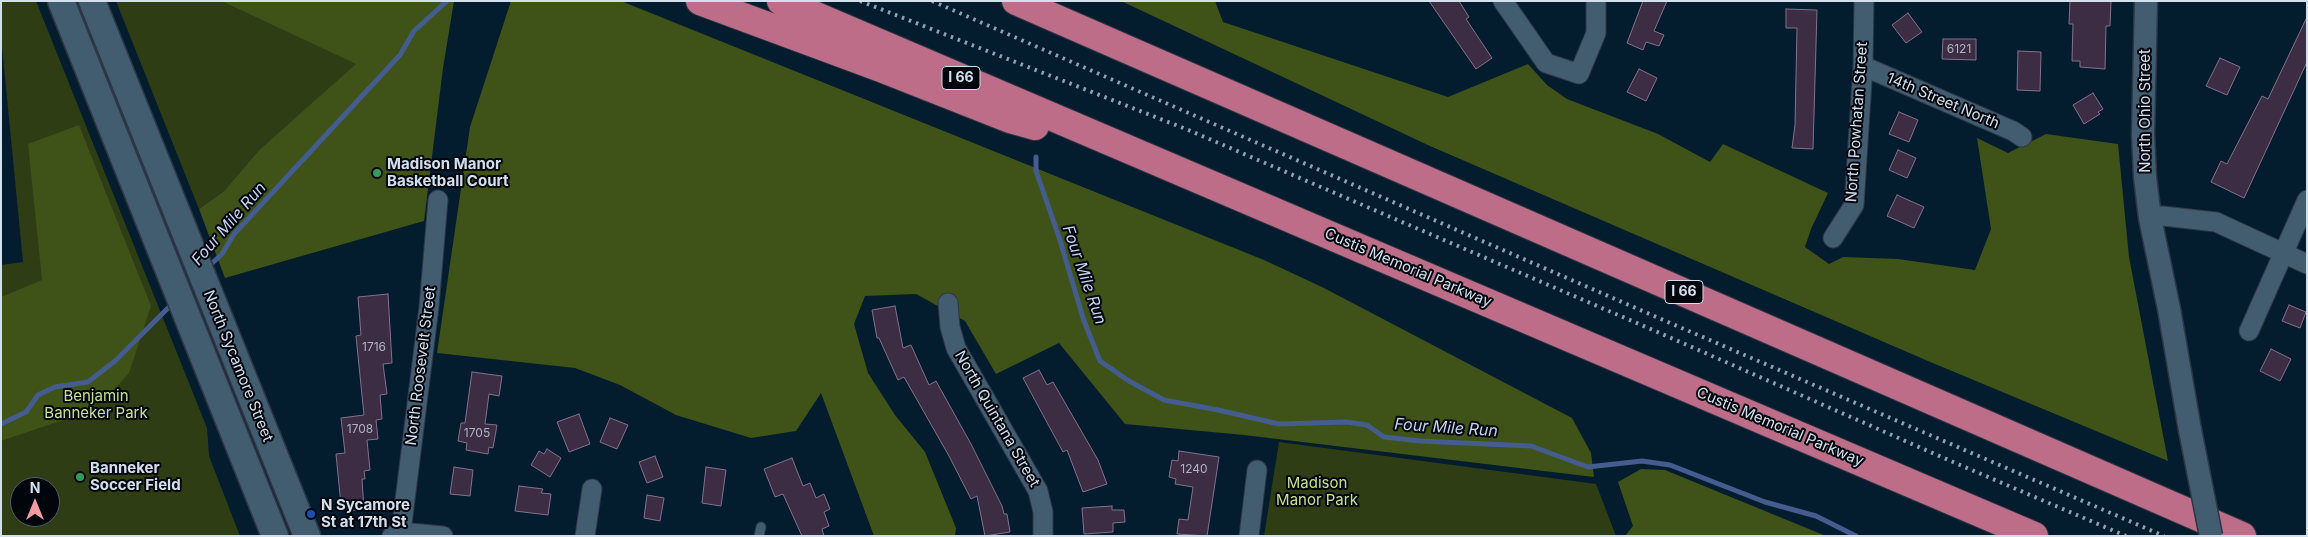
<!DOCTYPE html>
<html>
<head>
<meta charset="utf-8">
<style>
  body { margin:0 }
  #map { position:relative; width:2308px; height:537px; overflow:hidden; background:#041d2e; font-family:Inter,sans-serif }
  canvas { display:block }
  .frame { position:absolute; inset:0; border:2px solid #d1e0ec; pointer-events:none }
  .north { position:absolute; left:10px; top:477px; width:50px; height:50px; box-sizing:border-box; background:#01060d; border:1px solid #545d66; border-radius:50%; rotate:0deg; font-size:14px; font-weight:700; line-height:20px; text-align:center; color:#d1e0ec }
  .north::after { content:''; display:block; margin:auto; width:18px; height:22px; background:#f49aa3; clip-path:polygon(50% 0,100% 100%,50% 72%,0 100%) }
</style>
</head>
<body>
<div id="map">
<canvas width="2308" height="537"></canvas>
<div class="frame"></div>
<div class="north">N</div>
</div>
<script>
const c = document.querySelector('canvas').getContext('2d');
c.lineJoin = 'round';
function fill(path, color) { c.fillStyle = color; c.fill(path, 'evenodd'); }
const shape = rows => new Path2D(rows.map(r => 'M' + r).join(''));
function trace(path, color, width, dash) { c.strokeStyle = color; c.lineWidth = width; c.lineCap = dash ? 'butt' : 'round'; c.setLineDash(dash || []); c.stroke(path); }
function write(font, color, halo, rows, align = 'center') {
  c.font = font + ' Inter,sans-serif'; c.lineWidth = 4; c.setLineDash([]); c.textBaseline = 'middle'; c.strokeStyle = halo; c.fillStyle = color; for (const [text, x, y, turn = 0] of rows) {
    c.save(); c.translate(x, y); c.rotate((+turn || 0) * Math.PI / 180); c.textAlign = isNaN(turn) ? turn : align; if (halo) c.strokeText(text, 0, 0); c.fillText(text, 0, 0); c.restore();
  }
}
const green = shape([
  [1,1,36,1,207,428,209,456,240,536,1,536,1,265,23,262,1,36],
  [20,487,50,487,50,517,20,517],
  [116,1,221,1,357,64,259,150,224,191,199,209],
  [1279,442,1596,484,1616,536,1264,536]
]);
const forest = shape([
  [221,1,454,1,443,68,424,221,225,278,199,209,224,191,259,150,356,64],
  [511,1,621,1,1264,260,1322,287,1572,418,1591,453,1594,477,1244,435,1125,424,1059,343,996,374,965,321,916,294,865,296,854,324,868,373,895,415,925,452,956,528,955,536,874,536,821,393,796,431,751,438,676,415,620,385,575,368,437,353,470,127],
  [1121,1,1215,1,1223,22,1448,97,1528,64,1547,85,1567,99,1658,134,1710,162,1723,144,1828,193,1811,229,1805,247,1829,264,1843,257,1898,259,1975,270,1991,229,1977,138,2008,153,2046,134,2118,144,2129,257,2168,461,1928,361,1430,146],
  [79,125,151,306,129,373,111,393,84,413,1,441,1,297,42,280,28,144],
  [1641,469,1665,470,1826,536,1625,536,1633,526,1618,482]
]);
const stream = shape([
  [1036,157,1036,171,1059,237,1084,321,1100,361,1129,381,1164,400,1218,410,1279,424,1346,422,1367,425,1384,437,1420,441,1531,446,1588,467,1642,461,1670,465,1765,502,1816,516,1856,536],
  [207,268,222,254,234,234,400,55,414,31,447,1],
  [1,424,26,412,38,395,55,387,88,382,115,361,173,303]
]);
const building = shape([
  [1429,1,1459,1,1469,17,1466,19,1492,58,1476,69,1429,1],
  [1643,1,1667,1,1654,31,1664,35,1659,46,1646,42,1643,50,1627,43,1643,1],
  [2070,1,2111,1,2110,26,2106,26,2105,69,2080,67,2080,61,2072,61,2073,24,2069,24,2070,1],
  [1786,9,1817,10,1813,149,1792,148,1795,125,1797,28,1786,28,1786,9],
  [1908,13,1922,32,1906,43,1892,25,1908,13],
  [2307,17,2307,62,2244,198,2211,182,2221,161,2227,164,2262,96,2268,99,2307,17],
  [1943,39,1976,39,1976,60,1942,59,1943,39],
  [2018,51,2041,52,2040,91,2017,90,2018,51],
  [2220,58,2240,67,2227,95,2206,86,2220,58],
  [1639,69,1657,78,1646,101,1627,92,1639,69],
  [2093,93,2103,109,2098,112,2100,114,2084,124,2073,105,2093,93],
  [1899,112,1918,120,1909,142,1889,134,1899,112],
  [1898,150,1916,158,1907,178,1889,170,1898,150],
  [1897,195,1924,207,1914,228,1887,216,1897,195],
  [388,294,392,363,383,364,387,394,380,395,382,419,376,420,378,439,367,440,370,470,364,471,365,479,362,479,364,510,346,511,345,505,341,505,336,454,345,453,341,418,364,415,356,336,361,335,358,297,388,294],
  [2289,305,2306,312,2300,328,2282,321,2289,305],
  [895,306,903,348,911,345,929,385,936,381,971,444,1002,506,1004,514,1007,514,1010,532,985,536,977,496,971,499,949,456,904,377,898,380,879,338,877,338,872,310,895,306],
  [2271,349,2291,359,2280,381,2260,371,2271,349],
  [1039,370,1047,385,1053,382,1098,460,1107,484,1083,492,1067,450,1063,452,1023,378,1039,370],
  [472,372,502,376,499,396,489,394,485,424,497,425,493,448,489,447,488,454,466,450,467,443,458,441,461,423,465,423,472,372],
  [579,414,590,444,569,452,557,422,579,414],
  [610,418,628,425,617,449,600,442,610,418],
  [547,449,561,458,550,477,531,465,539,451,544,454,547,449],
  [1179,451,1219,457,1207,536,1177,534,1179,519,1188,520,1193,487,1175,484,1176,479,1169,477,1172,460,1178,461,1179,451],
  [655,456,663,477,647,483,639,462,655,456],
  [792,458,803,486,810,483,816,498,824,494,830,509,824,512,829,526,822,529,824,536,802,536,783,494,775,497,764,469,792,458],
  [454,467,473,470,470,496,450,494,454,467],
  [706,467,726,470,721,506,702,503,706,467],
  [519,486,543,489,541,493,551,494,548,515,515,511,519,486],
  [647,495,664,498,660,521,644,518,647,495],
  [1112,506,1112,510,1124,510,1125,522,1113,523,1113,532,1084,534,1082,508,1112,506]
]);
const service = shape([
  [759,536,761,527]
]);
const minor = shape([
  [1503,1,1546,63,1579,74,1596,33,1596,1],
  [1863,66,2013,131,2022,137],
  [2150,218,2163,216,2216,222,2307,264],
  [1833,238,1854,205,1863,66,1864,1],
  [948,303,950,327,956,348,1038,491,1043,512,1043,536],
  [2249,331,2307,200],
  [401,532,429,307,438,200],
  [392,536,401,532,443,536],
  [585,536,592,489],
  [1249,536,1257,470]
]);
const tertiary = shape([
  [2146,1,2143,134,2145,177,2150,218,2169,309,2190,430]
]);
const secondary = shape([
  [61,1,275,536],
  [92,1,307,536]
]);
const motorway = shape([
  [700,1,881,68,1010,119,1035,126],
  [781,1,2034,536],
  [1016,1,2242,536]
]);
const rail = shape([
  [860,1,1186,129,1653,330,1953,462,2126,536],
  [932,1,1654,316,2164,536]
]);
const tertiaryBridge = shape([
  [2190,430,2211,536]
]);
const markers = [
  [377,173,5,"#2e9e5b"],
  [80,477,5,"#2e9e5b"],
  [311,514,5,"#1a4fb4"]
];
const numberNames = [
  ["6121",1959,49],
  ["1716",374,347],
  ["1708",360,429],
  ["1705",477,433],
  ["1240",1194,469]
];
const shields = [
  [961,78,38],
  [1684,292,38]
];
const shieldNames = [
  ["I 66",961,78],
  ["I 66",1684,292]
];
const streetNames = [
  ["14th Street North",1943,101,23],
  ["North Ohio Street",2145,111,-90],
  ["North Powhatan Street",1857,122,-86],
  ["Custis Memorial Parkway",1408,268,23],
  ["North Sycamore Street",238,366,68],
  ["North Roosevelt Street",421,366,-83],
  ["North Quintana Street",997,419,60],
  ["Custis Memorial Parkway",1780,427,23]
];
const poiNames = [
  ["Madison Manor",387,164],
  ["Basketball Court",387,181],
  ["Banneker",90,468],
  ["Soccer Field",90,485],
  ["N Sycamore",321,505],
  ["St at 17th St",321,522]
];
const parkNames = [
  ["Benjamin",96,396],
  ["Banneker Park",96,413],
  ["Madison",1317,483],
  ["Manor Park",1317,500]
];
const waterNames = [
  ["Four Mile Run",229,224,-49],
  ["Four Mile Run",1084,275,71],
  ["Four Mile Run",1446,428,4]
];
fill(green, '#2f3d15');
fill(forest, '#3f5217');
trace(stream, '#445c8e', 5);
fill(building, '#3d2d44');
trace(building, '#83718b', 1);
trace(service, '#2e3644', 11);
trace(minor, '#2e3644', 21);
trace(tertiary, '#2e3644', 25);
trace(secondary, '#2e3644', 29);
trace(motorway, '#2e3644', 30);
trace(service, '#425c70', 9);
trace(minor, '#425c70', 19);
trace(tertiary, '#425c70', 22);
trace(secondary, '#425c70', 26);
trace(motorway, '#bd6d87', 28);
trace(rail, '#8fa1ae', 4, [2.5, 5]);
trace(tertiaryBridge, '#2e3644', 25, []);
trace(tertiaryBridge, '#425c70', 22);
for (const [x, y, r, color] of markers) { const dot = new Path2D(); dot.arc(x, y, r, 0, 2 * Math.PI); c.fillStyle = color; c.fill(dot); trace(dot, '#01060d', 2); }
write('12px', '#acb3c2', null, numberNames);
for (const [x, y, w] of shields) { const box = new Path2D(); box.roundRect(x - w / 2, y - 11.5, w, 23, 4); c.fillStyle = '#01060d'; c.fill(box); trace(box, '#d1e0ec', 1); }
write('bold 14px', '#d1e0ec', null, shieldNames);
write('15px', '#d1e0ec', '#01060d', streetNames);
write('bold 15px', '#d1e0ec', '#01060d', poiNames, 'left');
write('15px', '#c3e38d', '#01060d', parkNames);
write('italic 16px', '#c2d3f1', '#01060d', waterNames);
</script>
</body>
</html>
